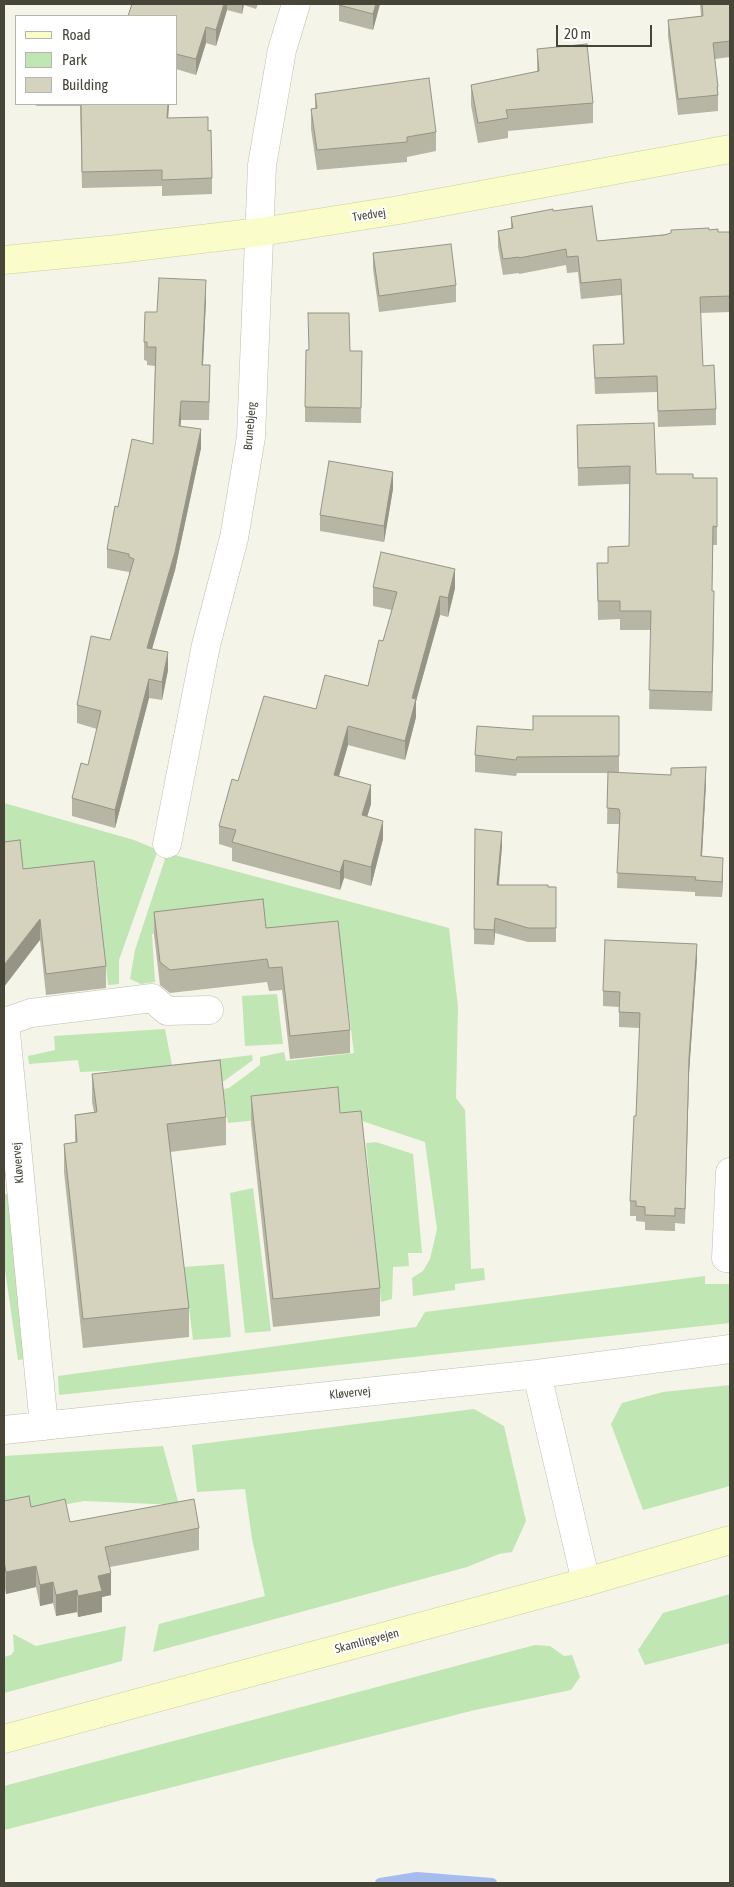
<!DOCTYPE html>
<html>
<head>
<meta charset="utf-8">
<style>
  body { margin:0 }
  #map { position:relative; width:734px; height:1887px; overflow:hidden; background:#f4f4e9; font-family:"Asap Condensed",sans-serif }
  canvas { display:block }
  .frame { position:absolute; inset:0; border:5px solid #474537; pointer-events:none }
  .legend { position:absolute; left:15px; top:15px; width:162px; height:90px; box-sizing:border-box; background:#fff; border:1px solid #b5b5af; margin:0; padding:6px 9px; list-style:none; font-size:15px; color:#474537 }
  .legend li { display:flex; align-items:center; gap:10px; height:25px }
  .legend b { width:25px; border:1px solid #b5b5af }
  .scale { position:absolute; left:556px; top:25px; width:96px; height:22px; box-sizing:border-box; border:2px solid #474537; border-top:0; padding-left:6px; font-size:15px; line-height:18px; white-space:nowrap; color:#474537; -webkit-text-stroke:4px #fff; paint-order:stroke }
</style>
</head>
<body>
<div id="map">
<canvas width="734" height="1887"></canvas>
<div class="frame"></div>
<ul class="legend">
<li><b style="height:6px;background:#fafdca"></b>Road</li>
<li><b style="height:14px;background:#c0e6b3"></b>Park</li>
<li><b style="height:14px;background:#d5d3be"></b>Building</li>
</ul>
<div class="scale">20 m</div>
</div>
<script>
const c = document.querySelector('canvas').getContext('2d');
c.lineJoin = 'round';
function fill(path, color) { c.fillStyle = color; c.fill(path, 'evenodd'); }
const shape = rows => new Path2D(rows.map(r => 'M' + r).join(''));
function trace(path, color, width, dash) { c.strokeStyle = color; c.lineWidth = width; c.lineCap = dash ? 'butt' : 'round'; c.setLineDash(dash || []); c.stroke(path); }
function write(font, color, halo, rows, align = 'center') {
  c.font = font + ' "Asap Condensed",sans-serif'; c.lineWidth = 4; c.setLineDash([]); c.textBaseline = 'middle'; c.strokeStyle = halo; c.fillStyle = color; for (const [text, x, y, turn = 0] of rows) {
    c.save(); c.translate(x, y); c.rotate((+turn || 0) * Math.PI / 180); c.textAlign = isNaN(turn) ? turn : align; if (halo) c.strokeText(text, 0, 0); c.fillText(text, 0, 0); c.restore();
  }
}
const green = shape([
  [4,803,134,840,158,850,119,960,119,984,108,985,97,880,28,887,21,858,4,859],
  [167,853,449,928,458,1007,456,1098,465,1110,471,1269,484,1268,485,1280,455,1284,455,1290,413,1296,412,1278,423,1271,430,1259,437,1229,425,1142,365,1122,357,1116,339,1112,228,1123,223,1089,229,1088,260,1065,260,1057,284,1052,286,1061,354,1053,340,943,269,948,264,919,152,934,155,982,141,984,130,979,135,950],
  [277,994,283,1044,245,1046,242,996],
  [165,1029,172,1065,252,1055,253,1060,224,1081,175,1086,127,1070,80,1072,78,1060,29,1064,28,1056,55,1050,54,1036],
  [376,1142,413,1154,422,1253,408,1253,409,1266,393,1267,392,1299,381,1302,366,1143],
  [253,1188,271,1331,245,1333,230,1193],
  [4,1194,8,1194,25,1359,18,1360,4,1263],
  [224,1264,231,1337,193,1340,184,1267],
  [705,1276,705,1284,730,1284,730,1323,59,1395,58,1376,416,1327,425,1312],
  [730,1385,730,1486,643,1510,611,1424,622,1403,663,1392],
  [474,1409,504,1426,526,1521,512,1552,499,1554,467,1567,153,1652,159,1624,265,1596,252,1539,245,1489,197,1492,192,1445],
  [163,1446,179,1505,84,1501,41,1509,4,1512,4,1456],
  [730,1594,730,1643,645,1665,638,1650,663,1613],
  [126,1626,122,1661,4,1693,4,1657,11,1655,14,1651,13,1634,36,1646],
  [535,1645,550,1646,564,1656,572,1655,580,1677,571,1690,475,1710,4,1830,4,1786]
]);
const stream = shape([
  [380,1883,417,1877,492,1883]
]);
const street = shape([
  [167,844,206,645,234,538,251,437,262,165,282,50,296,4],
  [730,1172,726,1258,730,1258],
  [537,1374,586,1582],
  [44,1426,5,1022,31,1013,152,998,167,1011,209,1010],
  [4,1430,537,1374,730,1349]
]);
const secondary = shape([
  [4,260,118,249,260,232,399,210,730,149],
  [4,1739,586,1582,730,1540]
]);
const wall = shape([
  [132,4,258,4,256,9,244,5,242,14,227,10,216,46,206,43,196,75,176,69,176,16],
  [339,4,380,4,373,30,339,21],
  [700,4,730,4,730,57,715,59,718,87,718,111,678,115,668,36,668,20,701,16],
  [537,49,593,103,593,123,508,131,508,138,478,143,471,105,471,85,537,72],
  [315,94,436,132,436,151,407,157,407,162,317,170,311,129,311,109,315,109],
  [36,104,169,104,168,118,208,131,212,178,212,194,162,196,162,186,82,188,80,106,36,106],
  [553,211,597,241,709,230,718,232,730,232,730,312,700,313,703,366,716,409,716,425,658,427,657,392,595,394,593,345,623,344,621,295,581,299,578,272,567,273,566,265,519,274,519,273,503,275,498,247,498,231,511,229,511,217],
  [373,253,456,285,456,302,379,312,373,269],
  [206,299,203,365,210,384,209,420,181,420,180,426,201,448,175,570,152,649,168,670,162,700,149,698,115,828,72,816,72,798,88,765,97,729,77,723,77,705,110,640,129,576,129,572,107,568,107,549,118,507,153,444,155,366,147,365,147,361,144,360,144,342,157,312],
  [350,351,362,351,361,423,305,422,305,407],
  [577,425,656,474,693,478,717,478,717,545,713,545,712,591,714,610,712,711,649,709,651,630,620,630,620,619,598,620,597,563,608,563,608,547,629,546,629,484,578,486],
  [393,489,384,542,320,531,320,515],
  [373,587,455,588,448,617,440,615,416,701,416,717,405,760,348,745,339,776,371,804,367,816,383,839,371,886,344,878,340,890,232,861,232,848,219,844,219,826,238,781,316,709,368,686,383,641,392,610,373,606],
  [619,716,619,773,706,783,702,856,723,873,722,897,695,896,695,892,617,888,619,824,607,824,608,773,517,773,516,776,475,772,475,755,533,730],
  [475,829,502,846,499,885,556,887,556,942,528,942,495,933,494,945,474,944],
  [23,869,106,966,106,988,46,995,40,940],
  [154,912,266,928,350,1030,350,1053,290,1059,282,990,269,991,267,982,170,993,160,985,154,935],
  [697,959,689,1073,685,1224,675,1223,675,1231,645,1230,645,1222,636,1221,636,1216,630,1216,630,1201,636,1116,640,1028,619,1027,619,1007,603,1006,603,991],
  [92,1074,226,1117,226,1145,170,1152,189,1308,189,1337,83,1348,64,1172,64,1144,75,1143,75,1115,94,1112,92,1102],
  [251,1096,340,1113,380,1288,380,1316,273,1327,251,1124],
  [4,1501,31,1507,70,1522,199,1528,199,1550,110,1567,111,1595,102,1597,102,1612,78,1617,77,1612,56,1616,53,1603,40,1606,36,1587,6,1594,4,1583]
]);
const shadedWall = shape([
  [224,4,227,4,227,10,216,46,216,30],
  [242,4,244,4,242,14],
  [376,4,380,4,373,30,373,14],
  [206,27,206,43,196,75,196,59],
  [168,104,169,104,167,134,167,118],
  [206,280,206,299,202,384,202,365],
  [181,401,181,420,179,444,179,426],
  [201,429,201,448,175,570,147,666,147,648],
  [393,472,393,489,384,542,384,526],
  [455,569,455,588,448,617,448,598],
  [714,591,714,610,712,711,712,692],
  [440,596,440,615,416,701,416,717,405,760,405,741,412,698],
  [168,652,168,670,162,700,162,682],
  [149,679,149,698,115,828,115,810],
  [348,726,348,745,334,793,334,775],
  [706,767,706,783,701,872,701,856],
  [371,785,371,804,362,834,362,815],
  [383,821,383,839,371,886,371,867],
  [502,832,502,846,497,900,497,885],
  [723,858,723,873,722,897,722,882],
  [344,860,344,878,340,890,340,872],
  [495,918,495,933,494,945,494,930],
  [40,919,40,940,4,987,4,965],
  [697,944,697,959,689,1073,685,1224,689,1058],
  [36,1566,36,1587,6,1594,6,1572],
  [111,1573,111,1595,102,1597,102,1612,78,1617,78,1596,98,1576],
  [53,1582,53,1603,40,1606,40,1585],
  [77,1590,77,1612,56,1616,56,1595]
]);
const building = shape([
  [132,4,224,4,216,30,206,27,196,59,176,54,176,16,128,16,132,4],
  [339,4,376,4,373,14,339,5,339,4],
  [702,4,730,4,730,41,713,43,718,87,717,87,718,95,678,99,668,20,703,16,702,4],
  [587,44,593,103,506,110,508,118,478,123,471,85,539,71,537,49,587,44],
  [429,78,436,132,407,137,407,142,317,150,311,109,317,108,315,94,429,78],
  [81,104,168,104,167,118,208,117,208,131,211,130,212,178,162,180,162,170,82,172,81,104],
  [592,206,597,241,664,235,671,233,671,230,709,228,709,230,718,229,718,232,730,232,730,296,700,297,703,366,714,365,716,409,658,411,657,376,595,378,593,345,624,344,621,279,581,283,578,256,567,257,566,249,519,258,519,257,503,259,498,231,513,228,511,217,553,209,553,211,592,206],
  [451,244,456,285,379,296,373,253,451,244],
  [159,278,206,280,202,365,210,365,209,402,181,401,179,426,201,429,175,552,147,648,168,652,162,682,149,679,115,810,72,798,81,763,88,765,101,711,77,705,91,636,110,640,134,559,129,557,129,554,107,549,115,506,118,507,132,439,153,444,156,347,147,347,147,342,144,342,145,312,157,312,159,278],
  [308,313,349,313,350,351,362,351,361,408,305,407,306,350,309,350,308,313],
  [654,423,656,474,693,474,693,478,717,478,717,527,713,526,712,591,714,591,712,692,649,690,651,611,620,611,620,601,598,601,597,563,608,563,608,547,629,546,630,466,578,468,577,425,654,423],
  [329,461,393,472,384,526,320,515,329,461],
  [381,552,455,569,448,598,440,596,412,698,416,699,405,741,348,726,334,775,371,785,362,815,383,821,371,867,344,860,340,872,232,842,236,830,219,826,232,779,238,781,264,696,316,709,325,675,368,686,379,640,383,641,397,592,373,587,381,552],
  [533,716,619,716,619,756,517,757,516,760,475,755,477,726,533,730,533,716],
  [706,767,701,856,723,858,722,882,695,880,696,877,617,873,620,813,619,809,607,808,608,772,671,775,671,768,706,767],
  [475,829,502,832,497,885,548,885,548,887,556,887,556,928,528,928,495,918,494,930,474,929,475,829],
  [20,840,23,869,94,861,106,966,46,974,40,919,4,965,4,842,20,840],
  [263,899,266,928,338,921,350,1030,290,1036,282,967,269,968,267,959,170,970,160,962,154,912,263,899],
  [605,940,697,944,689,1058,685,1209,675,1208,675,1216,645,1215,645,1207,636,1206,636,1201,630,1201,634,1116,636,1116,640,1013,619,1012,620,992,603,991,605,940],
  [220,1060,226,1117,167,1124,189,1308,83,1319,64,1144,77,1142,75,1115,97,1112,92,1074,220,1060],
  [338,1087,340,1113,361,1111,380,1288,273,1299,251,1096,338,1087],
  [29,1496,31,1507,65,1499,70,1522,194,1499,199,1528,105,1547,111,1573,98,1576,102,1591,78,1596,77,1590,56,1595,53,1582,40,1585,36,1566,6,1572,4,1561,4,1501,29,1496]
]);
const streetNames = [
  ["Tvedvej",369,215,-9],
  ["Brunebjerg",250,426,-85],
  ["Kløvervej",18,1163,-95],
  ["Kløvervej",350,1393,-6],
  ["Skamlingvejen",367,1641,-15]
];
fill(green, '#c0e6b3');
trace(stream, '#a7bcee', 10);
trace(street, '#bfbeab', 29);
trace(secondary, '#cdcf97', 29);
trace(street, '#fff', 28);
trace(secondary, '#fafdca', 28);
fill(wall, '#b7b5a3');
fill(shadedWall, '#959485');
fill(building, '#d5d3be');
trace(building, '#959485', 1);
write('12px', '#474537', '#fff', streetNames);
</script>
</body>
</html>
